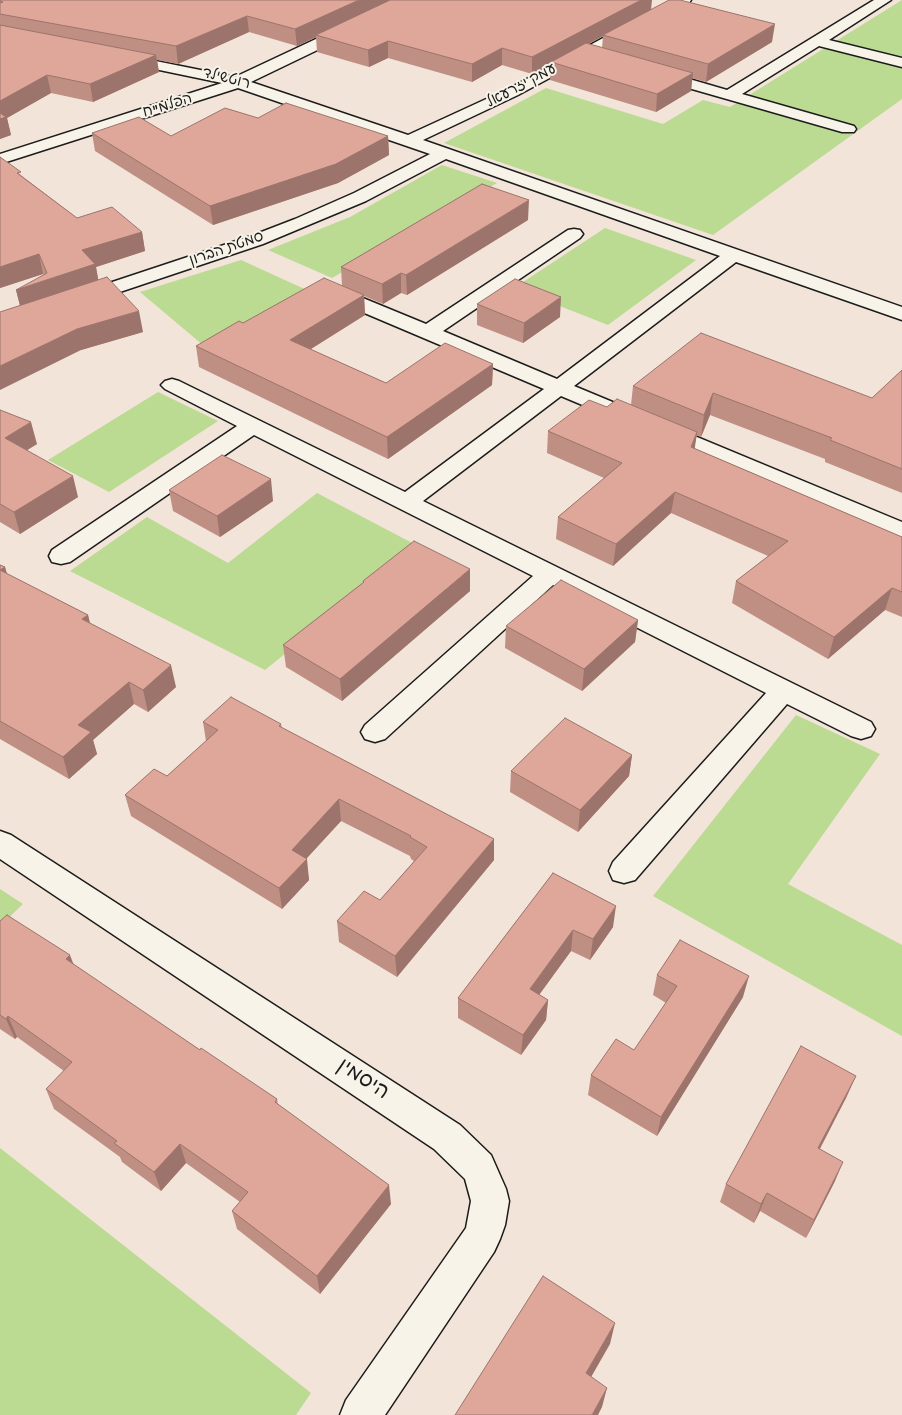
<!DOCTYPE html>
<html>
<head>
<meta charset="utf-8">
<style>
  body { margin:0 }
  canvas { display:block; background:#f2e4d8 }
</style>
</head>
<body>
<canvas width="902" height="1415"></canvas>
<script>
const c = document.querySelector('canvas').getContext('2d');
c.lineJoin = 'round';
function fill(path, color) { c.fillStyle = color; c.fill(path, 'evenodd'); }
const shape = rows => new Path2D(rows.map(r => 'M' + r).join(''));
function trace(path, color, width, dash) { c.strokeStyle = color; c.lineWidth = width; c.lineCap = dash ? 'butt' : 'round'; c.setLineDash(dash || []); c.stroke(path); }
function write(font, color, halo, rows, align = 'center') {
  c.font = font + ' "Gochi Hand","Playpen Sans Hebrew",sans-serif'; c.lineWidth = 4; c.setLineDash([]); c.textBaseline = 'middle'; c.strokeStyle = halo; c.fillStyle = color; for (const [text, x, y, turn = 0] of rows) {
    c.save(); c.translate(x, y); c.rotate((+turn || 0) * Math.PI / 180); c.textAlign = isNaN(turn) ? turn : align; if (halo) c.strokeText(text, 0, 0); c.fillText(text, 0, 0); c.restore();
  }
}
const green = shape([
  [902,0,902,99,713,235,444,143,546,88,663,124,703,100,730,107],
  [442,165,497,183,332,278,268,250,350,217],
  [605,228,696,260,608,325,514,288],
  [241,260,309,291,210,351,140,292],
  [158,392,218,421,109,492,48,460],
  [317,493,418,546,265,670,70,571,147,517,228,563],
  [796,715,880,754,788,884,902,945,902,1036,653,896],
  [0,889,23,904,0,926],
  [0,1148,311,1393,296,1415,0,1415]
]);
const minor = shape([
  [399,0,417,0,415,3,251,82,408,135,508,89,674,0,691,0,689,3,518,95,423,140,902,307,902,320,736,262,574,386,902,522,902,539,561,396,423,501,871,722,875,729,871,736,861,739,851,736,787,704,635,880,624,883,613,880,609,871,613,862,766,693,553,585,385,739,375,742,365,739,361,732,365,725,533,576,254,435,70,562,61,564,52,562,49,556,52,550,237,426,165,389,161,385,165,381,172,379,179,381,405,492,544,389,322,295,319,291,322,287,329,285,336,287,426,324,568,230,574,229,580,230,583,234,580,238,443,331,557,379,720,256,446,159,366,201,263,244,87,303,80,305,73,303,70,299,73,295,251,236,295,219,354,193,430,154,238,88,0,164,0,154,222,83,116,61,114,58,116,55,121,54,235,77,399,0],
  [874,0,891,0,829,40,902,58,902,67,819,46,742,94,854,126,856,129,854,132,842,132,650,77,647,74,650,71,655,69,727,90,874,0],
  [0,831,11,835,460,1125,491,1155,506,1189,509,1201,505,1225,500,1239,494,1252,385,1415,340,1415,346,1400,466,1228,471,1201,465,1179,434,1149,0,859,0,831]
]);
const wall = shape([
  [0,0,652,9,772,42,706,82,692,78,691,91,656,112,550,80,551,64,532,74,502,65,472,82,388,58,369,67,317,52,316,37,297,46,249,32,178,64,157,60,159,72,93,102,51,93,7,118,11,135,0,139],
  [603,36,602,48,588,44],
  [92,133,171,136,388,136,389,155,338,183,213,225,95,151],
  [0,157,22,176,77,218,142,232,145,251,96,267,98,279,143,332,81,350,20,305,16,290,44,275,43,274,0,288],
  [528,220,407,295,401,293,383,304,364,296,365,315,310,349,386,383,493,364,492,385,388,459,199,367,196,346,243,323,342,286,341,267],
  [477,304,560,317,523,343,477,325],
  [902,370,902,493,825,462,825,459,710,415,701,437,697,435,694,448,902,537,902,617,885,610,828,659,732,603,736,581,768,556,671,513,613,566,556,539,558,517,604,478,547,453,548,431,607,407,631,405,633,386,872,398],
  [0,410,37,444,27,450,78,497,20,534,0,522],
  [169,490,273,501,220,537,173,511],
  [0,565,5,567,7,574,88,615,90,623,176,687,148,712,134,704,93,740,97,754,69,779,0,739],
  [363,581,470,591,342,701,286,667,283,645,363,583],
  [638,620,635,642,582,691,505,648,506,626],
  [203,722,281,724,282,728,494,839,494,860,397,977,339,942,337,921,380,900,414,861,411,859,410,856,341,821,306,859,309,880,282,909,131,816,125,795,167,776,206,741],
  [632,755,629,776,578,832,510,792,511,771],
  [553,873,613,927,590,960,571,951,539,995,548,1000,546,1020,521,1055,458,1018,458,998],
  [0,921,74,965,200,1050,277,1099,278,1105,391,1204,320,1294,237,1229,232,1211,240,1202,186,1163,161,1191,122,1162,120,1157,54,1109,46,1089,64,1071,17,1037,15,1039,0,1029],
  [657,975,743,997,657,1136,588,1095,591,1075,634,1050,666,1003,653,995],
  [847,1096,820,1149,835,1181,806,1238,760,1211,754,1223,720,1202,726,1184]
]);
const shadedWall = shape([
  [359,0,395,0,316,35,316,37,297,46,295,29],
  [641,0,652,0,651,10,553,63,551,62,551,64,532,74,532,57],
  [247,16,249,32,178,64,176,46],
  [775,24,772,42,706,82,708,64],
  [388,41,388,58,369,67,368,50],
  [502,48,502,65,472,82,472,64],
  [156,55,159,72,93,102,90,84],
  [693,73,691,91,656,112,657,94],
  [47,75,51,93,7,118,11,135,0,139,0,101],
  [388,136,389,155,338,183,213,225,210,206],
  [529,200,528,220,407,295,406,275],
  [142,232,145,251,96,267,99,284,21,310,16,290,86,267,82,250],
  [39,254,43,274,0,288,0,267],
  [401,273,401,293,383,304,382,284],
  [364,295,365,315,292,361,290,340],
  [561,297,560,317,523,343,524,323],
  [139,311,143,332,81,350,0,390,0,366,77,329],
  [493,364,492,385,388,459,387,437],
  [713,393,710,415,701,437,704,415],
  [31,422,37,444,11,460,5,438],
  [697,432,694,454,691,447],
  [73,476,78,497,20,534,14,512],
  [271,479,273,501,220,537,217,516],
  [675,492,671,513,613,566,616,544],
  [5,567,11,589,0,570],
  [470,569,470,591,342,701,340,679],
  [892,588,885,610,828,659,834,637],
  [88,615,93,637,82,619],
  [638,620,635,642,582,691,584,669],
  [171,665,176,687,148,712,143,690],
  [129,682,134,704,93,740,97,754,69,779,63,757,78,725],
  [632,755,629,776,578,832,580,810],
  [339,799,341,821,295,871,292,850],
  [494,839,494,860,397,977,395,956],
  [307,859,309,880,282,909,279,888],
  [616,906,613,927,590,960,593,939],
  [573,930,571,951,528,1010,530,989],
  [70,955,78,976,66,959],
  [749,976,743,997,657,1136,661,1117],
  [548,1000,546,1020,521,1055,523,1035],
  [8,1016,17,1037,15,1039,6,1019],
  [856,1076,847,1096,810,1167,818,1148],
  [180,1144,186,1163,161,1191,154,1172],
  [843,1162,835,1181,806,1238,814,1220],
  [389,1185,391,1204,320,1294,317,1276],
  [767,1193,760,1211,754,1223,761,1204],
  [615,1323,610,1344,582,1393,586,1373],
  [607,1388,602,1407,598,1415,592,1415]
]);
const building = shape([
  [0,0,359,0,295,29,247,16,176,46,0,14,0,3,3,2,0,1,0,0],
  [390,0,641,0,532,57,502,48,472,64,388,41,368,50,316,35,390,0],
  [669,0,680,0,775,24,708,64,603,35,669,0],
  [0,25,156,55,90,84,47,75,0,101,0,25],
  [586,43,693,73,657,94,551,62,586,43],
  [286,103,388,136,336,164,210,206,92,133,139,117,171,136,225,108,258,118,286,103],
  [0,113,6,117,0,119,0,113],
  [0,157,21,172,17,173,77,218,112,207,142,232,82,250,95,264,16,290,47,273,39,254,0,267,0,157],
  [482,184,529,200,406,275,401,273,382,284,341,267,482,184],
  [107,277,139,311,77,329,0,366,0,312,107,277],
  [324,278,364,295,290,340,386,383,445,343,493,364,387,437,196,346,239,321,243,323,324,278],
  [515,279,561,297,524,323,477,304,515,279],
  [701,333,872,398,902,370,902,469,830,440,832,438,713,393,704,415,633,386,701,333],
  [617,399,697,432,691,447,902,537,902,592,892,588,834,637,736,581,788,541,675,492,616,544,558,517,622,463,548,431,589,400,607,407,617,399],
  [0,410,31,422,5,438,73,476,14,512,0,504,0,410],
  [222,455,271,479,217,516,169,490,222,455],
  [414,541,470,569,340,679,283,645,364,582,363,581,414,541],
  [0,565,5,567,0,570,88,615,82,619,171,665,143,690,129,682,78,725,91,732,63,757,0,721,0,565],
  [561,580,638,620,584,669,506,626,561,580],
  [231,697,281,724,279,726,494,839,395,956,337,921,364,891,380,900,427,847,410,837,411,836,339,799,292,850,307,859,279,888,125,795,154,769,167,776,218,730,203,722,231,697],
  [565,718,632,755,580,810,511,771,565,718],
  [553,873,616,906,593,939,573,930,530,989,548,1000,523,1035,458,998,553,873],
  [7,915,70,955,66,959,200,1050,201,1048,277,1099,275,1102,389,1185,317,1276,232,1211,248,1192,180,1144,154,1172,114,1143,117,1141,46,1089,72,1062,8,1016,6,1019,0,1015,0,921,7,915],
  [680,940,749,976,661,1117,591,1075,616,1039,634,1050,677,986,657,975,680,940],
  [801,1046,856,1076,818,1148,843,1162,814,1220,767,1193,761,1204,726,1184,801,1046],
  [543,1276,615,1323,586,1373,607,1388,592,1415,455,1415,543,1276]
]);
const farStreetnames = [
  ["רוטשילד",226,80,14],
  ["עמק יזרעאל",522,87,-28],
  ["הפלמ\"ח",168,107,-17],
  ["סמטת הברון",227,250,-19]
];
const nearStreetnames = [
  ["היסמין",362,1081,33]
];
fill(green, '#bbda92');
trace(minor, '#1c1c1c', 3);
fill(minor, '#f7f3e8');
fill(wall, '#c08f84');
fill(shadedWall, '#9c746c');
fill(building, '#dfa69a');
trace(building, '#9c746c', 1);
write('15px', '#1c1c1c', '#f7f3e8', farStreetnames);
write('21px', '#1c1c1c', '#f7f3e8', nearStreetnames);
</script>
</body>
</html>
